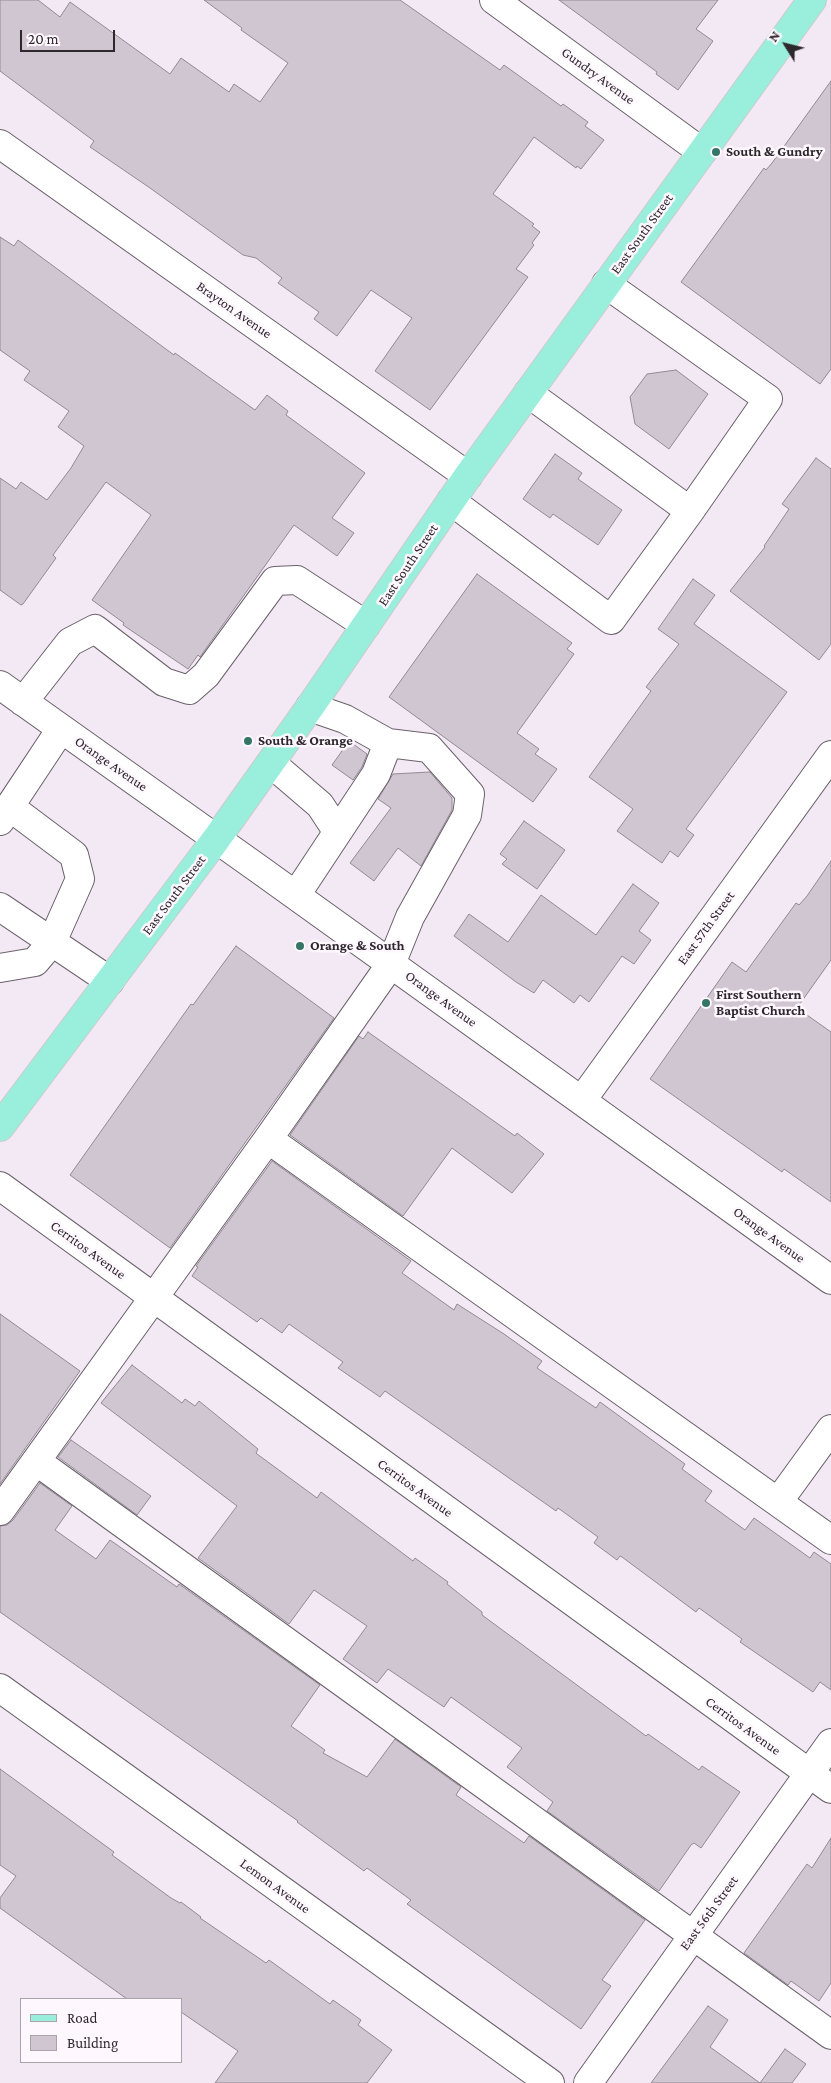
<!DOCTYPE html>
<html>
<head>
<meta charset="utf-8">
<style>
  body { margin:0 }
  #map { position:relative; width:831px; height:2083px; overflow:hidden; background:#f3e9f4; font-family:"Crimson Pro",serif }
  canvas { display:block }
  .legend { position:absolute; left:20px; top:1998px; width:162px; height:65px; box-sizing:border-box; background:#fef7fe; border:1px solid #aaa4aa; margin:0; padding:6px 9px; list-style:none; font-size:15px; color:#2c282c }
  .legend li { display:flex; align-items:center; gap:10px; height:25px }
  .legend b { width:25px; border:1px solid #aaa4aa }
  .north { position:absolute; left:761px; top:20px; width:50px; height:50px; -webkit-text-stroke:4px #fef7fe; paint-order:stroke; rotate:306deg; font-size:14px; font-weight:700; line-height:20px; text-align:center; color:#2c282c }
  .north::after { content:''; display:block; margin:auto; width:18px; height:22px; background:#2c282c; clip-path:polygon(50% 0,100% 100%,50% 72%,0 100%) }
  .scale { position:absolute; left:20px; top:30px; width:95px; height:22px; box-sizing:border-box; border:2px solid #2c282c; border-top:0; padding-left:6px; font-size:15px; line-height:18px; white-space:nowrap; color:#2c282c; -webkit-text-stroke:4px #fef7fe; paint-order:stroke }
</style>
</head>
<body>
<div id="map">
<canvas width="831" height="2083"></canvas>
<ul class="legend">
<li><b style="height:6px;background:#9aefdc"></b>Road</li>
<li><b style="height:14px;background:#d0c6d1"></b>Building</li>
</ul>
<div class="north">N</div>
<div class="scale">20 m</div>
</div>
<script>
const c = document.querySelector('canvas').getContext('2d');
c.lineJoin = 'round';
function fill(path, color) { c.fillStyle = color; c.fill(path, 'evenodd'); }
const shape = rows => new Path2D(rows.map(r => 'M' + r).join(''));
function trace(path, color, width, dash) { c.strokeStyle = color; c.lineWidth = width; c.lineCap = dash ? 'butt' : 'round'; c.setLineDash(dash || []); c.stroke(path); }
function write(font, color, halo, rows, align = 'center') {
  c.font = font + ' "Crimson Pro",serif'; c.lineWidth = 5; c.setLineDash([]); c.textBaseline = 'middle'; c.strokeStyle = halo; c.fillStyle = color; for (const [text, x, y, turn = 0] of rows) {
    c.save(); c.translate(x, y); c.rotate((+turn || 0) * Math.PI / 180); c.textAlign = isNaN(turn) ? turn : align; if (halo) c.strokeText(text, 0, 0); c.fillText(text, 0, 0); c.restore();
  }
}
const building = shape([
  [0,0,38,0,60,17,70,2,170,74,181,58,229,92,234,84,260,102,288,63,241,30,242,28,204,0,400,0,500,70,504,65,561,106,563,104,588,122,585,126,604,140,581,169,577,166,576,168,534,137,493,194,534,224,532,226,540,232,532,243,534,245,516,269,528,277,430,410,375,371,412,318,371,290,337,336,314,319,319,312,278,283,282,278,256,258,243,255,150,188,90,147,94,141,0,71,0,0],
  [559,0,718,0,696,29,713,41,678,90,656,74,657,72,559,0],
  [831,81,831,369,820,384,681,282,764,168,766,170,772,163,831,81],
  [0,237,14,246,18,240,174,355,175,353,255,410,267,395,288,411,286,415,365,473,332,518,354,533,337,556,294,525,200,657,198,655,188,669,123,625,124,623,92,600,151,515,106,482,53,555,56,558,23,604,21,605,0,590,0,478,16,489,21,482,47,500,71,468,84,446,58,427,69,411,24,380,30,371,0,350,0,237],
  [676,370,708,394,669,449,635,424,630,397,647,374,676,370],
  [555,454,582,473,578,479,622,510,598,545,553,514,550,518,523,499,555,454],
  [816,458,831,469,831,644,819,660,730,591,765,547,764,546,789,509,782,504,816,458],
  [477,574,572,643,567,649,574,654,517,733,539,749,535,754,557,769,533,802,389,697,477,574],
  [693,579,715,595,694,624,787,692,686,829,694,835,678,857,670,851,662,863,617,831,633,809,589,777,651,691,646,687,679,644,658,629,693,579],
  [349,741,367,754,362,767,353,780,332,765,349,741],
  [430,772,452,798,452,810,421,866,398,848,374,881,350,863,391,808,378,799,393,774,430,772],
  [524,821,565,850,537,889,502,864,507,859,500,854,524,821],
  [831,861,831,960,797,1008,831,1032,831,1202,784,1169,782,1172,650,1079,732,962,746,972,796,903,799,905,807,896,831,861],
  [633,884,659,903,639,931,651,940,634,964,622,956,589,1002,580,995,574,1003,543,980,534,993,516,982,454,936,469,914,508,942,541,895,596,935,633,884],
  [236,946,334,1018,170,1248,70,1175,191,1004,193,1005,236,946],
  [368,1032,515,1136,517,1133,544,1154,512,1193,452,1148,403,1216,290,1135,359,1036,363,1039,368,1032],
  [272,1161,411,1261,402,1273,454,1310,457,1304,504,1334,542,1361,537,1368,596,1408,600,1402,685,1464,682,1469,712,1491,705,1501,745,1530,754,1518,810,1558,814,1552,831,1564,831,1690,820,1682,813,1692,740,1642,742,1639,699,1608,696,1612,622,1557,620,1556,617,1560,594,1543,598,1537,558,1508,556,1511,385,1391,380,1397,338,1368,343,1362,289,1324,282,1333,261,1318,257,1322,192,1276,198,1267,196,1266,272,1161],
  [0,1314,80,1371,0,1484,0,1314],
  [132,1365,182,1403,185,1399,195,1406,199,1401,258,1449,256,1453,257,1454,317,1498,321,1492,413,1561,415,1558,448,1582,447,1584,482,1612,482,1615,646,1736,648,1734,699,1770,702,1766,740,1792,701,1848,694,1843,691,1845,659,1891,547,1811,553,1802,507,1767,522,1748,451,1697,444,1707,388,1669,377,1683,343,1659,367,1626,314,1590,289,1624,198,1558,237,1506,101,1403,132,1365],
  [71,1440,151,1496,137,1515,58,1457,71,1440],
  [40,1483,72,1506,55,1530,96,1559,110,1540,177,1587,179,1584,320,1685,291,1726,325,1750,323,1753,367,1777,395,1739,461,1787,456,1795,524,1843,529,1836,645,1920,602,1980,611,1986,581,2029,407,1904,411,1900,367,1868,364,1871,297,1822,298,1821,0,1612,0,1526,7,1525,13,1520,40,1483],
  [0,1769,114,1852,112,1855,171,1898,180,1903,181,1902,201,1917,200,1918,266,1963,269,1960,330,2004,333,2000,361,2020,358,2025,392,2050,367,2083,215,2083,238,2051,181,2012,181,1999,127,1999,0,1908,0,1898,16,1876,0,1865,0,1769],
  [831,1838,831,1983,819,2001,791,1981,788,1985,744,1953,807,1864,812,1868,831,1838],
  [708,2006,728,2020,710,2047,760,2083,651,2083,708,2006],
  [785,2049,806,2064,792,2083,760,2083,785,2049]
]);
const minor = shape([
  [494,0,702,152],
  [0,144,468,476],
  [528,393,690,511],
  [451,501,611,620,690,511,768,399,606,284],
  [0,685,256,867,831,1280],
  [23,702,70,642,95,629,164,682,189,690,206,675,275,581,297,580,366,625],
  [310,707,345,719,388,743],
  [271,763,320,805,337,831],
  [0,821,61,729],
  [0,907,110,981],
  [0,968,35,962,52,942,80,879,74,855,10,807],
  [582,1100,831,755],
  [268,1139,831,1540],
  [0,1186,831,1789],
  [36,1461,831,2035],
  [778,1502,831,1429],
  [0,1511,268,1139,391,964,410,917,467,815,470,794,429,748,388,743,376,774,296,895],
  [0,1688,550,2083],
  [588,2083,831,1743]
]);
const major = shape([
  [0,1127,217,838,310,707,468,476,812,0]
]);
const markers = [
  [716,152,5,"#347565"],
  [248,741,5,"#347565"],
  [300,946,5,"#347565"],
  [706,1003,5,"#347565"]
];
const streetNames = [
  ["Gundry Avenue",598,76,36],
  ["East South Street",642,234,-54],
  ["Brayton Avenue",234,310,35],
  ["East South Street",408,565,-56],
  ["Orange Avenue",111,764,35],
  ["East South Street",174,895,-53],
  ["East 57th Street",706,928,-54],
  ["Orange Avenue",441,999,36],
  ["Orange Avenue",769,1235,36],
  ["Cerritos Avenue",88,1250,36],
  ["Cerritos Avenue",415,1488,36],
  ["Cerritos Avenue",743,1726,36],
  ["Lemon Avenue",275,1886,36],
  ["East 56th Street",709,1913,-54]
];
const poiNames = [
  ["South & Gundry",726,152],
  ["South & Orange",258,741],
  ["Orange & South",310,946],
  ["First Southern",716,995],
  ["Baptist Church",716,1011]
];
fill(building, '#d0c6d1');
trace(building, '#928993', 1);
trace(minor, '#6a616b', 30);
trace(major, '#cccbcc', 30);
trace(minor, '#fff', 28);
trace(major, '#9aefdc', 28);
for (const [x, y, r, color] of markers) { const dot = new Path2D(); dot.arc(x, y, r, 0, 2 * Math.PI); c.fillStyle = color; c.fill(dot); trace(dot, '#fef7fe', 2); }
write('14px', '#2c282c', '#fef7fe', streetNames);
write('bold 14px', '#2c282c', '#fef7fe', poiNames, 'left');
</script>
</body>
</html>
